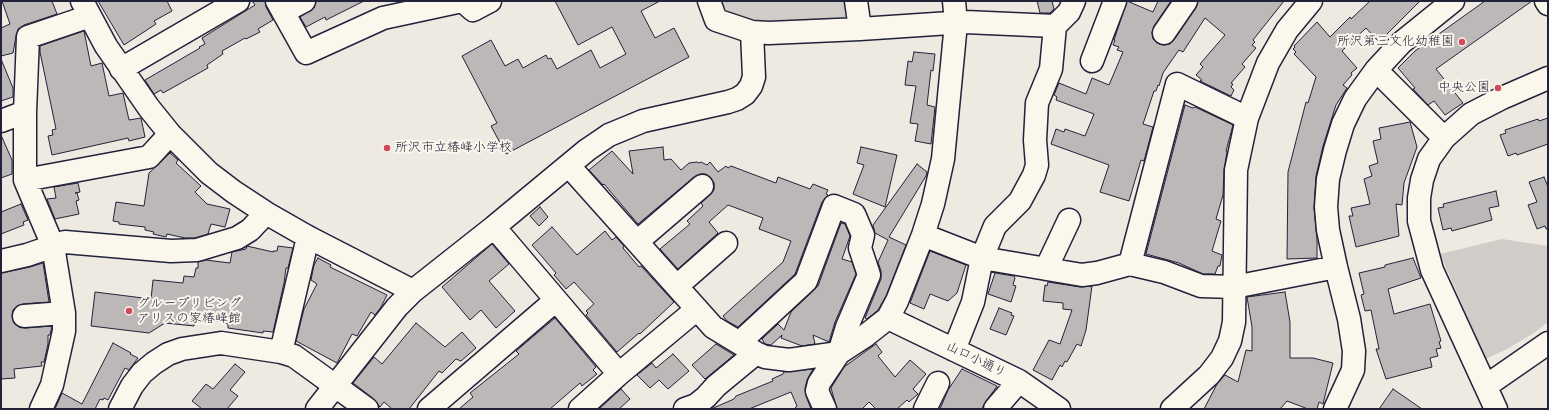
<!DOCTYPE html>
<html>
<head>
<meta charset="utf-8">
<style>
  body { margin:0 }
  #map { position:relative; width:1549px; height:410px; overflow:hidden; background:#eeeae2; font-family:Itim,sans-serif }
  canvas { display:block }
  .frame { position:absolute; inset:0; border:2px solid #22223b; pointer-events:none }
</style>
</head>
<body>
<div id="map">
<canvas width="1549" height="410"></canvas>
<div class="frame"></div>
</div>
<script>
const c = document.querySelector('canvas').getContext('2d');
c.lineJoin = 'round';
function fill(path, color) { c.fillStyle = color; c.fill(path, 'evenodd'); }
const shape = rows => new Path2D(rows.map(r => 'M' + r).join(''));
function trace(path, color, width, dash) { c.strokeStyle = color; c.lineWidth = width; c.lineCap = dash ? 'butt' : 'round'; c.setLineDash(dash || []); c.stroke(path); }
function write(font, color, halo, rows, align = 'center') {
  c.font = font + ' Itim,"Klee One",sans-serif'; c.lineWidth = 4; c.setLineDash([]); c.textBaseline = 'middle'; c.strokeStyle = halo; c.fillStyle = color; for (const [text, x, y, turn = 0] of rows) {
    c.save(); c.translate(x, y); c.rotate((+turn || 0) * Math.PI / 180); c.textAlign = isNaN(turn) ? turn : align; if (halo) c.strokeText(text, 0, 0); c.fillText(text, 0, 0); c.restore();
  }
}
const green = shape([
  [721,1,847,1,849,13,846,18,767,23,730,14,722,4],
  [1502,239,1548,246,1548,322,1534,333,1507,349,1486,359,1440,254]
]);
const building = shape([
  [2,1,52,1,57,14,24,25,18,29,16,36,13,53,1,56,1,28,10,24,2,1],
  [98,1,167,1,172,11,154,21,156,24,124,45,98,1],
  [252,1,265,1,266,7,273,20,258,29,260,32,246,39,245,38,222,51,223,54,207,65,208,68,163,93,161,90,154,94,145,80,200,48,199,47,205,44,202,38,255,5,252,1],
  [316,1,364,1,326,20,325,17,306,27,300,17,314,8,316,1],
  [555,1,660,1,641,11,655,38,674,28,689,57,506,154,491,126,497,123,462,56,491,40,505,66,518,59,523,68,546,55,548,59,551,58,557,69,591,50,600,68,626,54,612,27,578,45,555,1],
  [1037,1,1052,1,1054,9,1050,13,1040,13,1037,1],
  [1127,1,1153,12,1158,1,1171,1,1154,26,1152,32,1153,39,1157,43,1163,45,1170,44,1174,40,1196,8,1198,1,1284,1,1253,40,1255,42,1252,45,1256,48,1242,64,1245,67,1231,83,1233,84,1231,87,1234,90,1231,96,1200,81,1202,80,1196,75,1203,67,1200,64,1225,35,1205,18,1183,52,1179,50,1176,54,1163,73,1159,86,1158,85,1156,91,1154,91,1143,124,1153,127,1144,161,1141,160,1129,201,1100,192,1109,165,1051,144,1056,129,1064,132,1065,129,1085,136,1094,114,1056,100,1057,97,1054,95,1059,83,1086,94,1092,78,1109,85,1123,52,1117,50,1119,47,1113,45,1115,40,1114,40,1127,1],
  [1370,1,1420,1,1379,42,1366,28,1342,51,1357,68,1351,73,1352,75,1343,85,1347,88,1336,105,1323,146,1316,176,1314,208,1317,239,1317,258,1287,259,1288,172,1306,102,1308,103,1316,77,1294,54,1296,52,1293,49,1295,47,1294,46,1317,22,1330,37,1350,17,1351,19,1370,1],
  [1485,1,1532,1,1436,69,1463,103,1445,115,1434,101,1428,105,1413,89,1415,88,1398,68,1415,51,1485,1],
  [84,31,91,66,102,63,109,96,123,93,129,120,141,118,145,137,129,141,128,138,52,155,48,136,53,135,52,130,56,129,40,52,40,46,84,31],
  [914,52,935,54,933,71,931,70,927,105,935,107,931,144,915,141,918,124,910,123,916,86,905,85,908,61,912,62,914,52],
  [1,59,13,88,13,97,1,101,1,59],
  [1185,105,1193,108,1195,107,1233,125,1226,151,1227,152,1224,170,1223,195,1216,219,1221,221,1212,251,1222,255,1220,266,1218,266,1215,274,1203,274,1179,263,1146,254,1185,105],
  [1548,118,1548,144,1517,155,1516,153,1508,156,1500,135,1506,133,1505,130,1538,119,1539,121,1548,118],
  [1410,122,1417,147,1404,183,1402,205,1396,204,1399,236,1356,247,1349,216,1353,216,1351,208,1370,204,1364,179,1372,176,1369,166,1378,163,1373,141,1381,139,1379,128,1410,122],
  [1,135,12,160,12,174,1,178,1,135],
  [663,147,664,160,671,159,681,170,689,163,697,162,699,163,701,162,707,165,710,162,718,172,726,166,728,168,731,166,776,183,778,177,810,189,813,184,828,190,826,194,828,195,822,202,795,274,738,327,727,321,723,316,783,262,791,241,759,229,763,218,728,205,709,222,718,233,678,269,660,249,690,224,687,221,703,206,701,203,710,195,714,190,714,183,711,178,706,174,700,174,694,177,638,224,604,184,603,185,589,170,612,151,633,174,629,151,663,147],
  [861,147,897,155,885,207,853,194,864,165,857,163,861,147],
  [170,153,178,160,176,163,201,186,195,192,207,204,230,209,225,227,211,224,208,234,195,238,185,238,167,234,166,237,153,234,154,232,145,230,145,227,119,224,119,222,113,221,116,202,144,206,149,173,170,153],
  [917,164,927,172,926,176,889,237,906,245,886,296,878,310,867,319,865,318,881,279,881,271,878,262,888,240,875,233,873,225,917,164],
  [1544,177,1548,187,1548,229,1546,229,1545,226,1537,229,1528,205,1537,202,1529,182,1544,177],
  [78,183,80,192,75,193,77,193,79,200,76,201,79,214,55,219,47,199,56,198,54,187,78,183],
  [1496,191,1499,206,1489,208,1492,220,1452,231,1451,228,1443,230,1438,208,1444,207,1443,204,1496,191],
  [21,204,28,220,23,222,24,225,1,234,1,212,21,204],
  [540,207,548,217,539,226,530,216,540,207],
  [841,223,845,224,850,236,842,259,852,262,856,274,835,322,829,342,813,335,815,344,802,346,781,338,782,335,771,345,765,344,762,339,778,324,784,330,791,312,818,286,841,223],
  [552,227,577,255,605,231,612,240,616,237,624,246,623,248,639,267,641,266,674,302,640,334,639,333,617,352,586,315,588,313,586,311,594,304,574,282,566,289,554,275,556,273,532,245,552,227],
  [492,244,509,264,489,281,515,311,496,328,481,310,470,320,442,287,492,244],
  [247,246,273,252,273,251,277,251,278,246,293,248,288,268,286,268,284,283,273,332,263,331,263,333,228,328,228,324,224,322,195,319,194,326,165,323,149,333,91,326,95,292,151,299,153,280,183,283,184,276,194,277,196,268,198,268,198,262,206,260,230,263,232,252,246,249,247,246],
  [930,251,966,265,957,293,948,301,930,294,924,309,910,303,930,251],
  [318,258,331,265,330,267,387,295,381,307,375,315,371,312,357,336,352,334,337,363,296,341,304,309,317,284,311,280,314,265,318,258],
  [1413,258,1421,278,1388,289,1394,314,1430,304,1441,341,1439,342,1441,348,1436,349,1438,356,1430,358,1432,367,1386,379,1376,349,1379,349,1371,310,1365,311,1361,295,1364,294,1359,273,1385,267,1385,265,1413,258],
  [43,263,49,302,23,304,17,306,13,310,12,317,14,323,19,327,25,328,52,326,50,335,48,335,48,344,44,362,41,362,42,366,14,369,15,378,1,379,1,273,30,267,43,263],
  [995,273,1014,276,1015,278,1013,285,1016,286,1011,302,988,294,995,273],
  [1048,282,1080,287,1092,286,1086,330,1081,346,1077,344,1067,362,1065,361,1062,367,1060,365,1052,380,1033,370,1049,340,1060,344,1072,310,1063,309,1063,303,1043,301,1045,285,1047,286,1048,282],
  [1285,292,1290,322,1290,358,1313,358,1333,363,1323,404,1319,402,1317,409,1308,409,1287,401,1280,409,1204,409,1217,384,1225,375,1238,382,1246,350,1252,351,1252,327,1247,297,1285,292],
  [999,308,1012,313,1011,315,1014,316,1006,335,990,329,999,308],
  [555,318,596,367,593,370,597,374,582,386,580,383,550,409,459,409,473,397,470,393,519,354,516,351,555,318],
  [416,323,445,347,462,332,476,348,461,361,456,359,442,373,439,371,409,409,392,409,384,402,380,407,374,399,353,383,374,357,382,364,416,323],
  [113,343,131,353,130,354,138,358,129,370,125,368,108,400,104,398,103,400,100,399,95,409,55,409,62,393,82,404,113,343],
  [716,344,734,355,705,379,692,365,716,344],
  [876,344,882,352,878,356,895,377,910,360,926,374,913,389,918,394,909,402,907,400,897,409,876,409,869,402,862,409,837,409,831,388,844,367,876,344],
  [673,354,689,371,668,389,659,380,650,388,637,375,652,363,656,368,673,354],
  [235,364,245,372,230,390,238,396,227,409,202,409,192,401,206,384,213,389,235,364],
  [813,369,807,380,805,388,806,396,811,409,794,409,797,406,791,392,749,409,711,409,734,399,736,396,773,381,772,379,783,374,783,373,784,372,813,369],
  [962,369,997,386,995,389,986,401,982,409,940,409,948,390,962,369],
  [621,389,630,399,619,409,599,409,621,389],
  [1393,389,1422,409,1379,409,1393,389]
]);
const minor = shape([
  [82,1,106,46,149,108,170,134,209,173,234,192,266,213,308,237,413,291],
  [277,1,306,53,383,18,462,1],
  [463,1,473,10,490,1],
  [709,1,716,20,752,32,769,33,860,29,965,22,1055,26],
  [856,1,860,29],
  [1546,1,1548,4],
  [283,12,304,1],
  [1164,33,1186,1],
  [1092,61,1115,1],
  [121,69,238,1],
  [1376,70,1444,138],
  [1,121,25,112],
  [569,166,713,327,756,353,765,357,789,360,839,353,865,336,888,318,897,301,923,235,933,204,943,159,956,23,954,1],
  [25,180,149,157,170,134],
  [494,227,619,374],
  [923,235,982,258,1082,275,1097,273,1130,264,1164,272,1201,286,1234,287,1336,267],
  [638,241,702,186],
  [1,261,27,255,65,242,171,251,197,250,237,238,250,230,266,213],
  [1130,264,1177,84,1247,118],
  [1046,269,1069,220],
  [677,286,726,243],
  [24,316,64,313],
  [888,318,1019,381,1059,409],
  [740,342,806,281,834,206,854,214,863,235,860,248,869,275,847,327,839,353,819,383,817,391,825,409],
  [954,350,973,302,982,258,995,226,1020,201,1034,175,1037,165,1035,140,1037,103,1051,69,1055,26,1069,12,1074,1],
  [281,352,308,237],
  [1486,386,1548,343],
  [41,409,52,385,64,331,64,313,53,246,25,180,25,112,28,37,90,16],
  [120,409,132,386,142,373,154,363,168,354,182,349,221,343,281,352,294,356,367,409],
  [317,409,397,307,413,291,494,227,587,150,609,135,643,121,728,102,737,99,745,94,751,86,754,77,752,32],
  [429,409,556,300],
  [580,409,619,374,697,309],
  [685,409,696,405,706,397,716,386,756,353],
  [925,409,938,383],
  [995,409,1019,381],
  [1172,409,1209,375,1222,358,1230,341,1234,322,1236,170,1247,118,1268,63,1287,30,1311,1],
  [1335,409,1353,370,1354,351,1349,319,1336,267,1328,230,1326,207,1328,179,1335,150,1343,124,1355,99,1376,70,1401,43,1453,1],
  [1496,409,1432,270,1419,221,1419,198,1422,180,1429,159,1444,138,1471,114,1502,98,1548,78]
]);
const markers = [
  [1462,42,4,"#d1495b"],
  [1498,88,4,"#d1495b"],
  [387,148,4,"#d1495b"],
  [129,311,4,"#d1495b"]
];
const poiNames = [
  ["所沢第三文化幼稚園",1454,42],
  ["中央公園",1490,88],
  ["所沢市立椿峰小学校",395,148,"left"],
  ["グループリビング",137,304,"left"],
  ["アリスの家椿峰館",137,319,"left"]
];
const streetNames = [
  ["山口小通り",976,360,26]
];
fill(green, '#d0cdc9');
fill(building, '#bcb8b8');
trace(building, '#22223b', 1);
trace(minor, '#22223b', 25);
trace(minor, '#fbf7ec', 22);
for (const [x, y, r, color] of markers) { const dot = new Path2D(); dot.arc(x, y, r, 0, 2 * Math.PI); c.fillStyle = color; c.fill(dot); trace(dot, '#fbf7ec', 1.5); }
write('13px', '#22223b', '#fbf7ec', poiNames, 'right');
write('13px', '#22223b', '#fbf7ec', streetNames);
</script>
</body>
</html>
